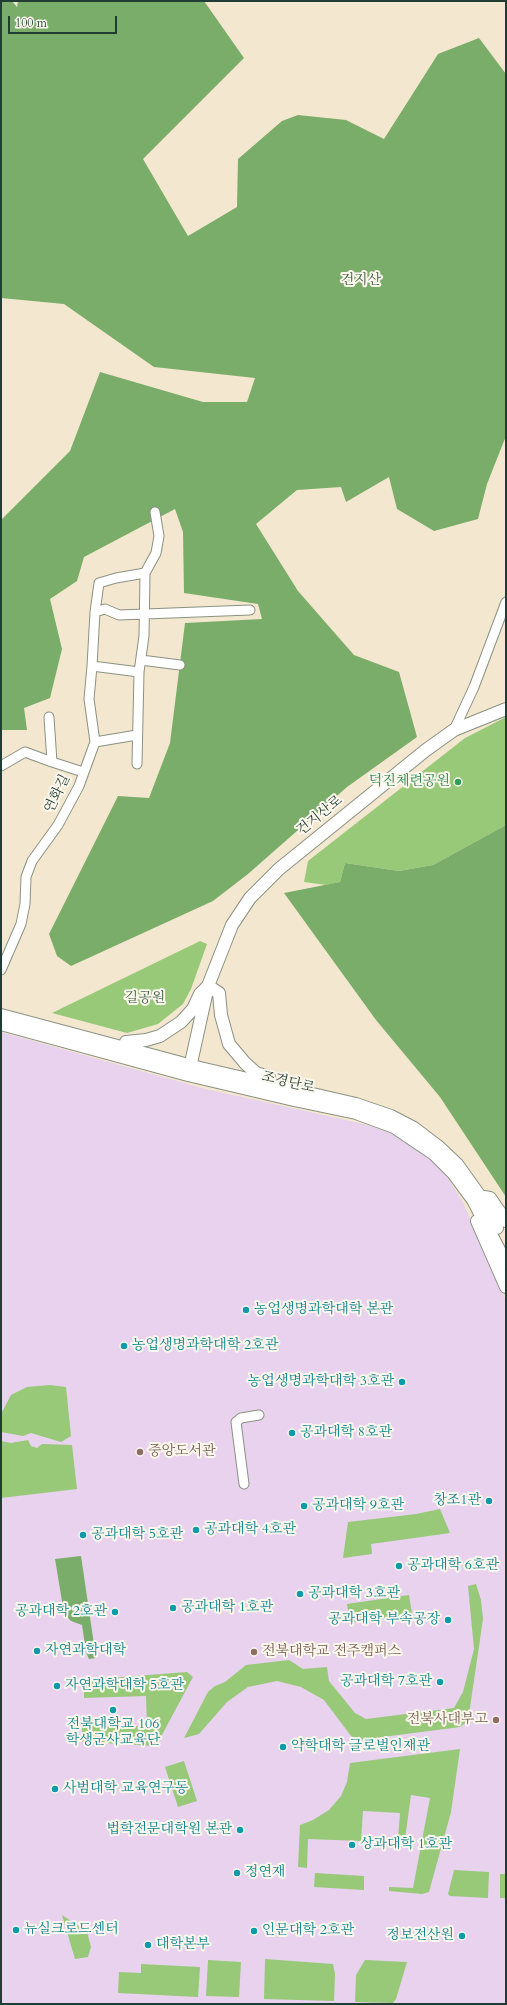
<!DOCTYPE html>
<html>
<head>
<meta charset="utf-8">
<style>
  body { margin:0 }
  #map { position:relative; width:507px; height:2005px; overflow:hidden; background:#f4e7cf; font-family:Cardo,serif }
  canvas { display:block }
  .frame { position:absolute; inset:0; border:2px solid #1f3d34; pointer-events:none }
  .scale { position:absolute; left:8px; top:16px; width:109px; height:18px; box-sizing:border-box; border:2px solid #1f3d34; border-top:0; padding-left:5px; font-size:12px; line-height:14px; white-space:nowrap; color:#1f3d34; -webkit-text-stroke:3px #fbf7ec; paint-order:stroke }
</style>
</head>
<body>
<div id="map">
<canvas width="507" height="2005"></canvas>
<div class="frame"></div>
<div class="scale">100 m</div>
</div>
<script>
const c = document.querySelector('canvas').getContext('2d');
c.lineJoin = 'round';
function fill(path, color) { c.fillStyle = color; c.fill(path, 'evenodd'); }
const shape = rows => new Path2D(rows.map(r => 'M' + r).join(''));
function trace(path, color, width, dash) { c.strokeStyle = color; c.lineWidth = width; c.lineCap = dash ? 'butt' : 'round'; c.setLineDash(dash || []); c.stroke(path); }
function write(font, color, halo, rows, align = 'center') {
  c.font = font + ' Cardo,"Noto Serif KR",serif'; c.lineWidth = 4; c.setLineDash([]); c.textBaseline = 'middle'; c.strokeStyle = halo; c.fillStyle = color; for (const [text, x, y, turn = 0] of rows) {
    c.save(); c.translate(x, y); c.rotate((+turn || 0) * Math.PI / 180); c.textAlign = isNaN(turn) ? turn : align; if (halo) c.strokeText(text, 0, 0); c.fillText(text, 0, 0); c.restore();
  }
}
const built = shape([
  [1,1032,206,1089,364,1124,394,1134,416,1146,443,1171,463,1202,506,1301,506,2004,1,2004]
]);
const green = shape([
  [506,717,506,825,433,865,399,871,345,863,340,882,326,885,304,882,308,861,465,738],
  [200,941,207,944,191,989,183,1004,158,1024,127,1033,52,1013],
  [50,1385,66,1387,71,1436,61,1442,31,1433,23,1436,1,1432,1,1414,11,1395,27,1387],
  [28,1440,31,1446,37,1448,42,1444,72,1445,77,1489,1,1498,1,1441,11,1443],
  [440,1509,450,1533,371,1544,372,1554,343,1558,348,1522,416,1514],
  [476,1584,481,1600,483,1619,468,1721,460,1727,359,1740,351,1736,324,1700,301,1687,277,1681,248,1687,227,1702,199,1734,184,1738,208,1692,215,1686,225,1682,246,1665,289,1660,303,1669,327,1667,329,1681,355,1713,366,1719,454,1708,463,1692,474,1649,468,1586],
  [409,1595,412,1614,350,1623,347,1604],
  [187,1672,193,1677,156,1746,82,1742,82,1726,147,1726,146,1696,84,1698,84,1680],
  [460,1749,451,1812,429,1892,422,1894,389,1891,389,1887,413,1888,430,1798,411,1795,405,1839,398,1839,400,1813,363,1811,361,1841,308,1839,307,1868,298,1867,300,1825,313,1820,329,1810,341,1796,347,1782,350,1763],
  [184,1761,197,1801,178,1807,165,1767],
  [454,1870,489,1872,488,1898,450,1896,448,1894],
  [315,1873,364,1876,364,1890,314,1887],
  [500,1874,506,1874,506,1898,500,1898],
  [62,1915,87,1932,91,1947,88,1957,75,1959],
  [265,1959,333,1964,335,1974,334,2001,264,1999],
  [208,1960,241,1962,239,1997,206,1996],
  [365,1960,407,1962,396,1999,393,2003,355,2002,356,1975],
  [141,1964,200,1967,198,1997,118,1993,119,1972,141,1973]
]);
const forest = shape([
  [1,1,12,1,17,7,18,1,204,1,244,58,143,159,188,236,237,207,238,159,282,121,298,115,346,120,384,139,438,54,479,38,506,74,506,436,487,484,478,519,434,531,397,509,389,477,346,502,341,487,297,490,256,524,298,591,354,655,399,672,417,737,347,787,248,874,213,901,71,966,57,956,49,934,118,796,149,798,170,743,185,623,262,619,258,604,184,593,183,532,175,509,84,557,77,581,50,599,62,649,50,698,24,708,27,730,1,730,1,520,70,451,100,372,203,402,247,402,255,378,154,367,64,304,1,298],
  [506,825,506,1197,440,1097,376,1020,284,893,340,882,345,863,399,871,433,865],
  [81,1556,96,1658,89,1659,86,1652,82,1625,71,1621,64,1613,55,1559]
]);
const street = shape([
  [95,612,105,609,119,615,250,610],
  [141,660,180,665],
  [92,666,95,612,99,583,116,578,145,573,156,553,159,536,155,512],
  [49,717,52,762,83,772],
  [454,730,474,687,506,602],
  [95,742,137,735],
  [137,764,139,672,144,636,145,573],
  [1,766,25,752,52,762],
  [1,970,21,924,25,904,26,877,32,861,58,825,79,786,95,742,89,699,92,666,139,672],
  [244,1484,236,1422,241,1418,259,1415]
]);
const secondary = shape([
  [1,1015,200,1068,356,1104,391,1116,414,1128,439,1147,457,1164,482,1199,497,1228],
  [1,1024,188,1075,294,1100,356,1113,394,1127,434,1154,453,1173,473,1200,506,1263],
  [125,1048,126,1042,146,1040,160,1036,181,1022,193,1009,200,994,208,986,219,993,221,1015,229,1044,245,1063,256,1073,269,1077],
  [189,1072,208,986,232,925,250,898,279,869,426,750,454,730,506,709],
  [484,1197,490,1198,506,1221],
  [477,1221,506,1287]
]);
const markers = [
  [458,782,4,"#2e9e5b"],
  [246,1310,4,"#0f9aa8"],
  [124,1346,4,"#0f9aa8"],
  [402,1382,4,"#0f9aa8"],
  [292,1433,4,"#0f9aa8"],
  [140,1452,4,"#8d6e63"],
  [489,1501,4,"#0f9aa8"],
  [304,1506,4,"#0f9aa8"],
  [196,1530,4,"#0f9aa8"],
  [83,1535,4,"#0f9aa8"],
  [399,1566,4,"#0f9aa8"],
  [300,1594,4,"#0f9aa8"],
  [173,1608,4,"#0f9aa8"],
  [115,1612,4,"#0f9aa8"],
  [448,1620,4,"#0f9aa8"],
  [37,1651,4,"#0f9aa8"],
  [254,1652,4,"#8d6e63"],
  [440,1682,4,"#0f9aa8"],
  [57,1686,4,"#0f9aa8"],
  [113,1710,4,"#0f9aa8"],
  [496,1720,4,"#8d6e63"],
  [283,1747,4,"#0f9aa8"],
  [55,1789,4,"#0f9aa8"],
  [240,1830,4,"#0f9aa8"],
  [352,1845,4,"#0f9aa8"],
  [237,1873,4,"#0f9aa8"],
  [16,1930,4,"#0f9aa8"],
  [254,1931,4,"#0f9aa8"],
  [462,1936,4,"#0f9aa8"],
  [148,1945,4,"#0f9aa8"]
];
const parkNames = [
  ["건지산",361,281],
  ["길공원",145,999]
];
const leisureNames = [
  ["덕진체련공원",450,782]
];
const streetNames = [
  ["연화길",58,794,-64],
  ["건지산로",320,816,-39],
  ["조경단로",288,1083,13]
];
const cultureNames = [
  ["농업생명과학대학 본관",254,1310],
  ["농업생명과학대학 2호관",132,1346],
  ["농업생명과학대학 3호관",394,1382,"right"],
  ["공과대학 8호관",300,1433],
  ["창조1관",481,1501,"right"],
  ["공과대학 9호관",312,1506],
  ["공과대학 4호관",204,1530],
  ["공과대학 5호관",91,1535],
  ["공과대학 6호관",407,1566],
  ["공과대학 3호관",308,1594],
  ["공과대학 1호관",181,1608],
  ["공과대학 2호관",107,1612,"right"],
  ["공과대학 부속공장",440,1620,"right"],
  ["자연과학대학",45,1651],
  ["공과대학 7호관",432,1682,"right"],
  ["자연과학대학 5호관",65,1686],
  ["전북대학교 106",113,1725,"center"],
  ["학생군사교육단",113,1741,"center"],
  ["약학대학 글로벌인재관",291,1747],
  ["사범대학 교육연구동",63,1789],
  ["법학전문대학원 본관",232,1830,"right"],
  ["상과대학 1호관",360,1845],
  ["정연재",245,1873],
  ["뉴실크로드센터",24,1930],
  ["인문대학 2호관",262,1931],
  ["정보전산원",454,1936,"right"],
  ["대학본부",156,1945]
];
const educationNames = [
  ["중앙도서관",148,1452],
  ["전북대학교 전주캠퍼스",262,1652],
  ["전북사대부고",488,1720,"right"]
];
fill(built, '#e8d2ee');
fill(green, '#97c979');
fill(forest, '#79ad69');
trace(street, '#8a9282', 11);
trace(secondary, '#8a9282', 14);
trace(street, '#fff', 9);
trace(secondary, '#fff', 12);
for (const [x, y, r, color] of markers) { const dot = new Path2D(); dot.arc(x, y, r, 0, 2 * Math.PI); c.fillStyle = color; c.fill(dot); trace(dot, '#fbf7ec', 1.5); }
write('14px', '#3d6045', '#fbf7ec', parkNames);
write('14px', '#27864d', '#fbf7ec', leisureNames, 'right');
write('14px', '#1f3d34', '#fbf7ec', streetNames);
write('14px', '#0d838f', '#fbf7ec', cultureNames, 'left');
write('14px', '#785e54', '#fbf7ec', educationNames, 'left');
</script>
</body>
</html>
